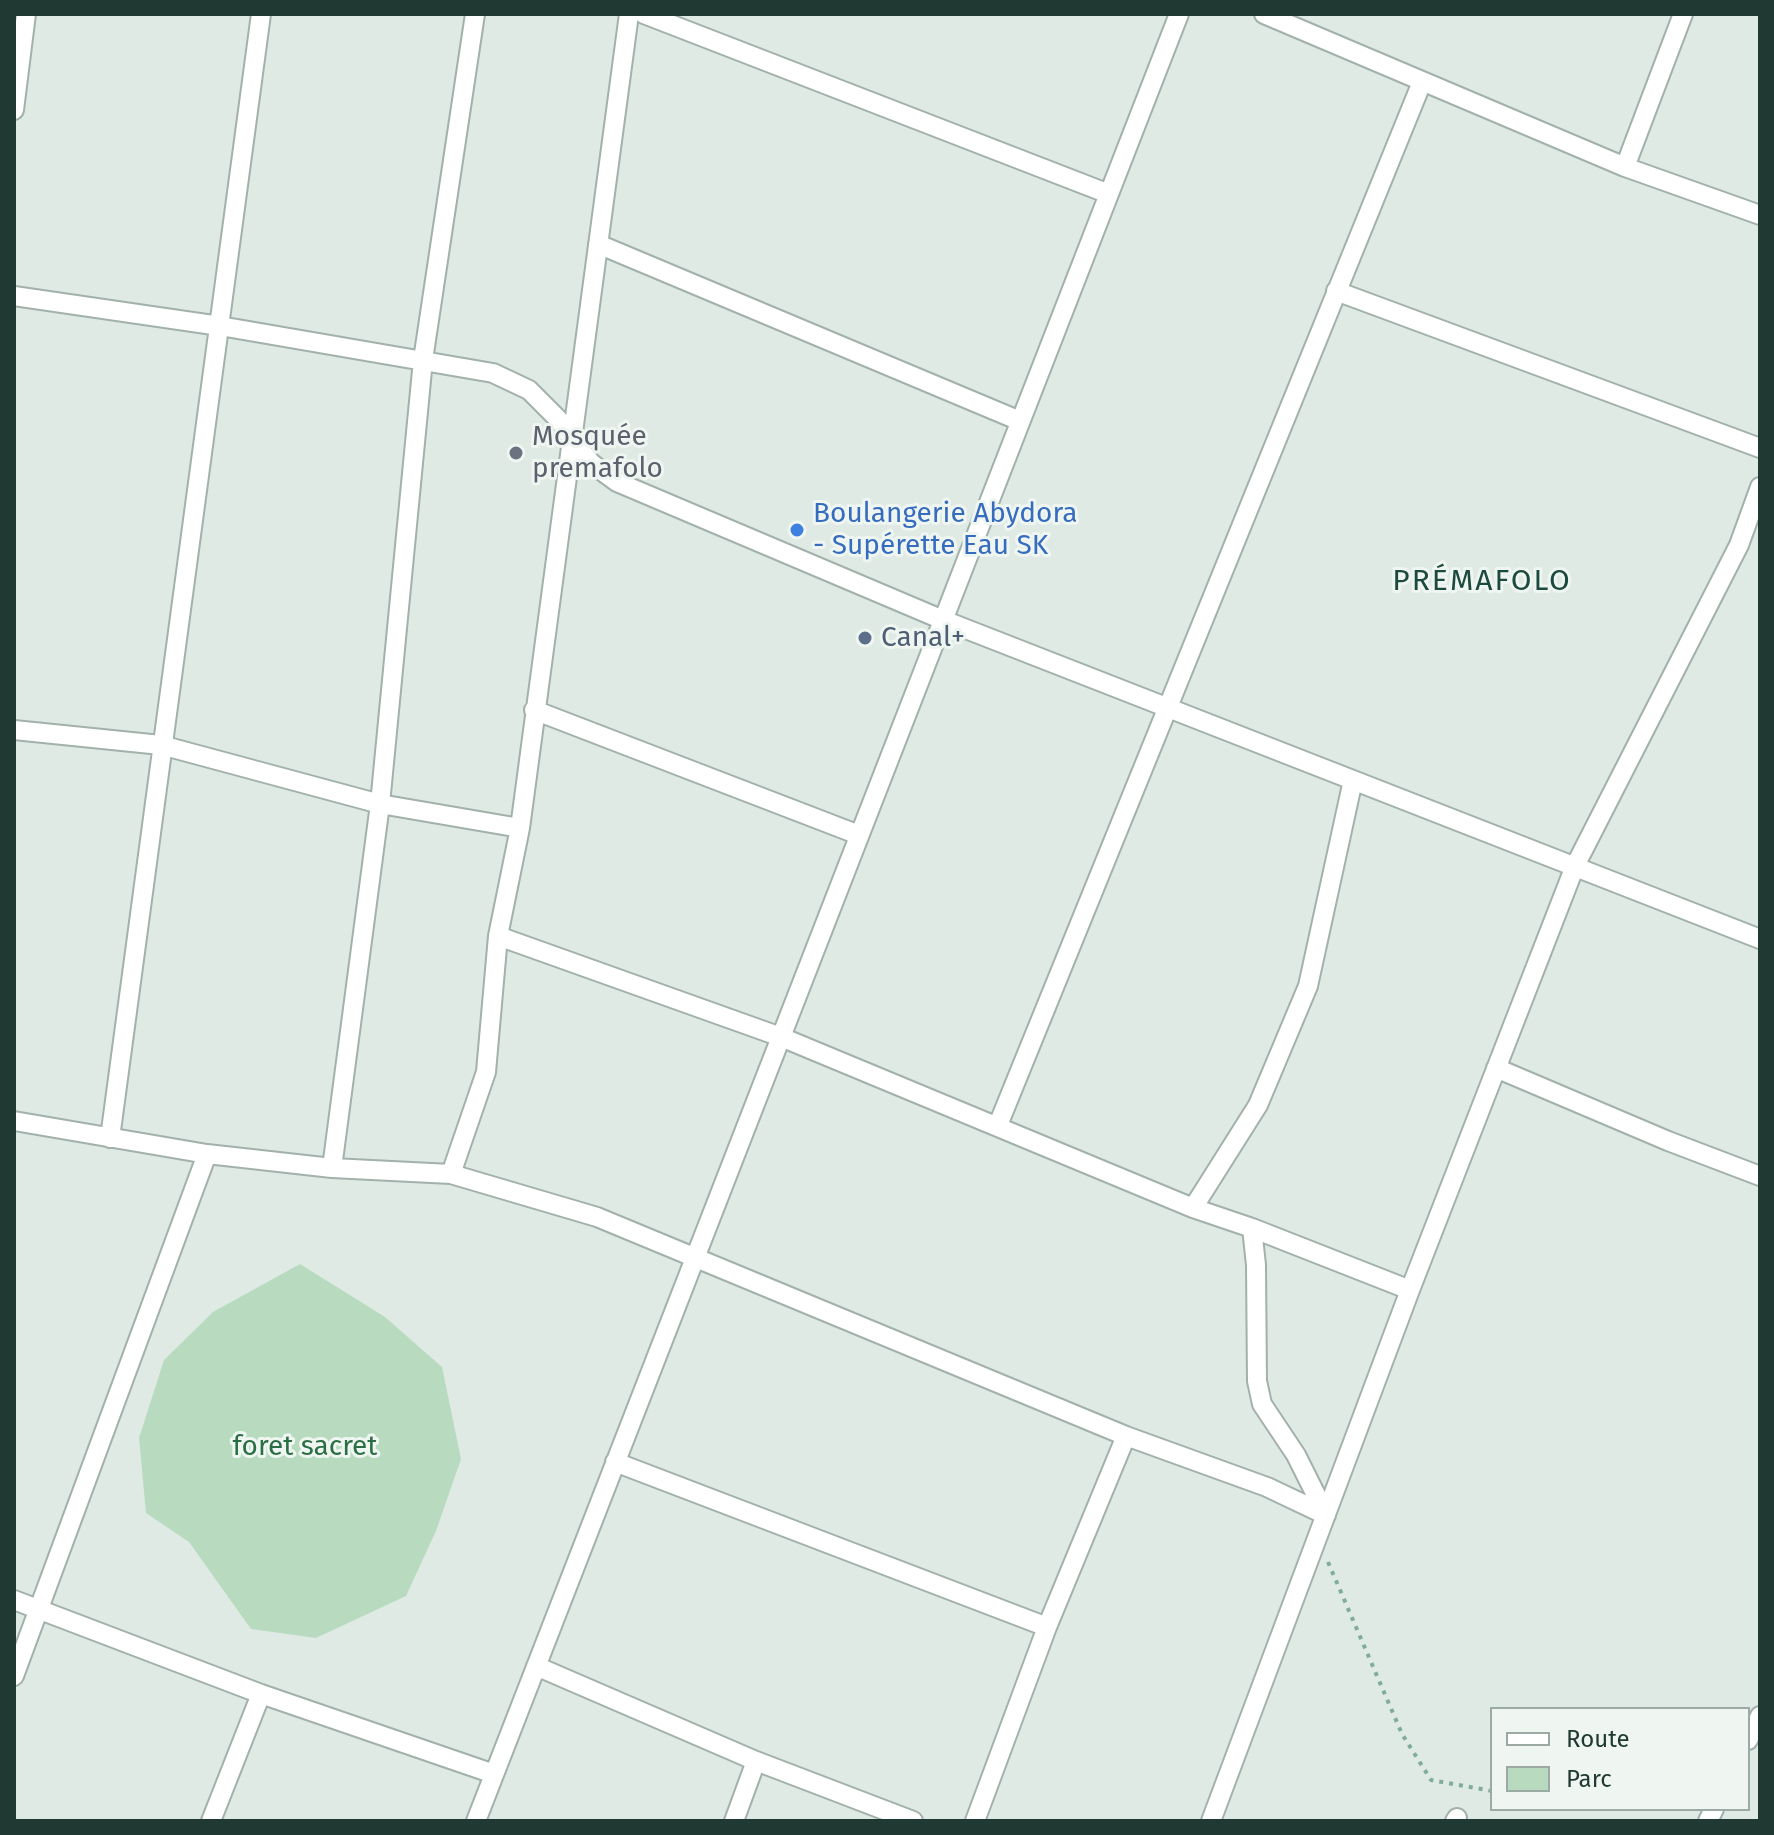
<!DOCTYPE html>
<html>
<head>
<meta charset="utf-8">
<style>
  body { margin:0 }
  #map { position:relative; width:1774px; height:1835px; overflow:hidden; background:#dfeae4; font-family:"Fira Sans",sans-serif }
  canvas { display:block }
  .frame { position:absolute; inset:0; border:16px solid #203932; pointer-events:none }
  .legend { position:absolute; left:1490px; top:1707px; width:260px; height:104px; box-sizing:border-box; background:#eff6f2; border:2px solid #9caaa5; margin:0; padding:10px 14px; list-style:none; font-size:24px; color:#203932 }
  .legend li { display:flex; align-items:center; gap:16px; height:40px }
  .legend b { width:40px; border:2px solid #9caaa5 }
</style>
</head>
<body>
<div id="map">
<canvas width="1774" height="1835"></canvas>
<div class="frame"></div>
<ul class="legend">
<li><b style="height:10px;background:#fff"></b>Route</li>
<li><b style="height:22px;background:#b8dbc0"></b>Parc</li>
</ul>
</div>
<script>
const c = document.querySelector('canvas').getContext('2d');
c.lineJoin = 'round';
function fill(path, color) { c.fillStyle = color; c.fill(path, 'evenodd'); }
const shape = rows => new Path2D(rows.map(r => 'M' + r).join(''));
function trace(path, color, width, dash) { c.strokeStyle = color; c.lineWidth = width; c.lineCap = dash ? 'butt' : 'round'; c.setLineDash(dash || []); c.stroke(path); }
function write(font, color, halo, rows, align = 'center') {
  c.font = font + ' "Fira Sans",sans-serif'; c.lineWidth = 6; c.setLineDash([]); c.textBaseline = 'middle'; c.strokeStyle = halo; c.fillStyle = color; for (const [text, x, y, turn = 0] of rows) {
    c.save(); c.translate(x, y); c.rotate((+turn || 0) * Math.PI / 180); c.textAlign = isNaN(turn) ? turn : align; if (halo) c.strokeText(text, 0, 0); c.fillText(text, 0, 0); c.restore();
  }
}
const green = shape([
  [300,1264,385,1317,442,1367,461,1459,436,1531,406,1596,316,1638,251,1629,189,1542,146,1513,139,1438,164,1360,213,1312]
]);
const path = shape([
  [1328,1562,1402,1734,1431,1780,1492,1791]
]);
const street = shape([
  [644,14,1109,194],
  [1264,14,1625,167,1760,215],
  [14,110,26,14],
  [1625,167,1683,14],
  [598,244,1020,421],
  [1336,291,1760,448],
  [14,296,220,326,493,373,529,390,557,418,591,463,617,482,943,620,1760,939],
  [534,710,859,835],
  [14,730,161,745,380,804,520,828],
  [498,936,781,1037,1193,1208,1252,1228,1410,1290],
  [1496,1068,1668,1141,1760,1176],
  [14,1121,207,1154,332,1168,451,1174,597,1217,1126,1436,1267,1487,1326,1515],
  [998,1125,1422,82],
  [110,1138,261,14],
  [332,1168,380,804,423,360,475,14],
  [451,1174,486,1072,498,936,520,828,629,14],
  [1193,1208,1258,1105,1308,986,1353,780],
  [1252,1228,1256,1265,1257,1381,1262,1404,1296,1455,1326,1515],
  [615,1462,1047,1627],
  [14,1600,261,1694,494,1774],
  [536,1666,756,1761,913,1821],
  [14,1676,207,1154],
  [1748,1740,1760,1716],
  [211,1821,261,1694],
  [476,1821,1179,14],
  [734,1821,756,1761],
  [975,1821,1047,1627,1126,1436],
  [1211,1821,1410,1290,1575,866,1739,545,1760,487],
  [1455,1821,1457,1818],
  [1708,1821,1714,1809]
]);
const markers = [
  [516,453,8,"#6b7280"],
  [797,530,8,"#3f7fe0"],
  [865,638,8,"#5c6f8a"]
];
const worshipNames = [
  ["Mosquée",532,437],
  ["premafolo",532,469]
];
const shopNames = [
  ["Boulangerie Abydora",813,514],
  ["- Supérette Eau SK",813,546]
];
const serviceNames = [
  ["Canal+",881,638]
];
const parkNames = [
  ["foret sacret",305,1447]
];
const neighbourhoodNames = [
  ["PRÉMAFOLO",1482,582]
];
fill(green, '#b8dbc0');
trace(street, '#a2b1ab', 22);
trace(path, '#80ac9e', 4, [4, 6]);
trace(street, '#fff', 18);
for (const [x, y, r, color] of markers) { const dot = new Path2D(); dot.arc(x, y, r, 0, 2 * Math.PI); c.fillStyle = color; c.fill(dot); trace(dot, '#eff6f2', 3); }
write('28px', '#5b616d', '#eff6f2', worshipNames, 'left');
write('28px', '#366cbe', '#eff6f2', shopNames, 'left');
write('28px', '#4e5e75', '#eff6f2', serviceNames, 'left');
write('28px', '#2c6e44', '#eff6f2', parkNames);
c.letterSpacing = '2px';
write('30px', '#1d4a3e', '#eff6f2', neighbourhoodNames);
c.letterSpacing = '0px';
</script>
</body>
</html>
